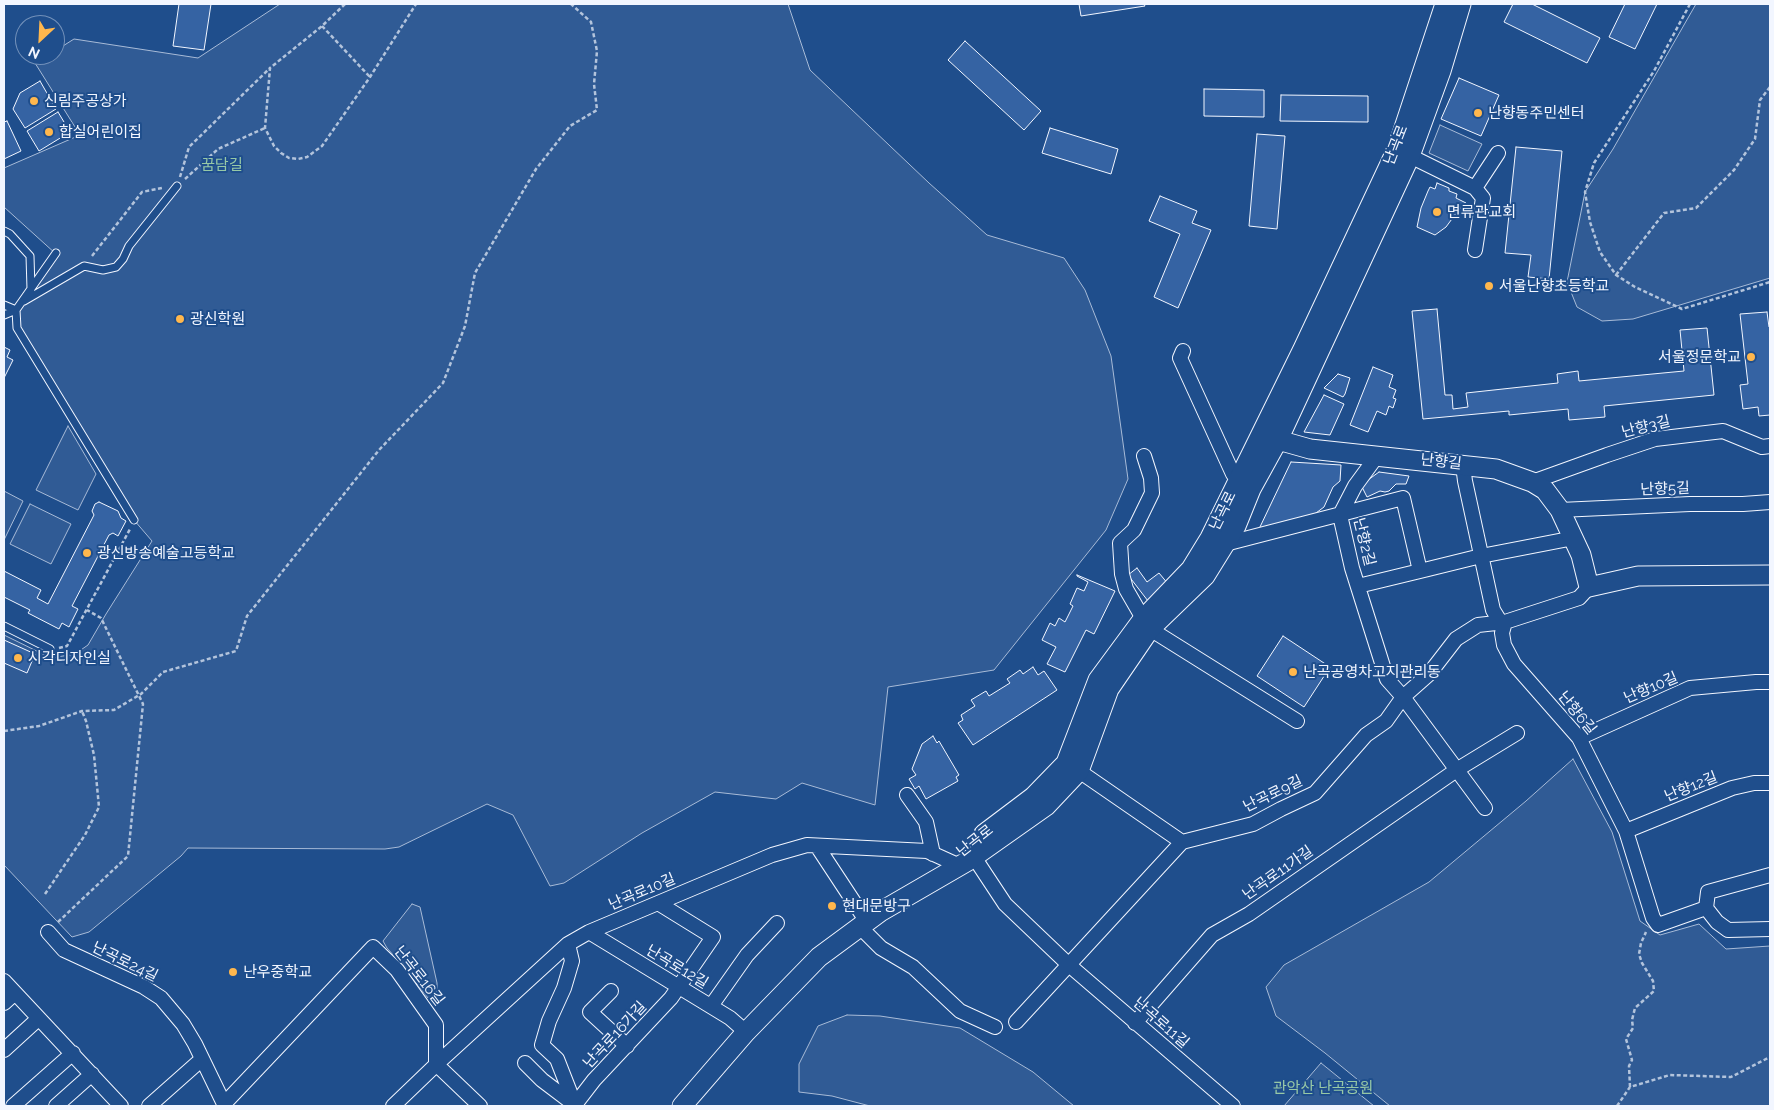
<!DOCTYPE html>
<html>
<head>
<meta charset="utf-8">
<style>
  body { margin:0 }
  #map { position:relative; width:1774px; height:1110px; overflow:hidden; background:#1f4e8c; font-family:Raleway,sans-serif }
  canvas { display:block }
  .frame { position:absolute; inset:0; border:5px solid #f2f6ff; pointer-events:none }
  .north { position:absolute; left:15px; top:15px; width:50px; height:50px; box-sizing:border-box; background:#1f4e8c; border:1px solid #7391ba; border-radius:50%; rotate:205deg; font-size:14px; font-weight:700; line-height:20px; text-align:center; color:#f2f6ff }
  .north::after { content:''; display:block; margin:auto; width:18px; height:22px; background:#ffb74d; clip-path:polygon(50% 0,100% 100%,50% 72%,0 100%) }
</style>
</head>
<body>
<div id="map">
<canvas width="1774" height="1110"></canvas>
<div class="frame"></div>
<div class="north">N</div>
</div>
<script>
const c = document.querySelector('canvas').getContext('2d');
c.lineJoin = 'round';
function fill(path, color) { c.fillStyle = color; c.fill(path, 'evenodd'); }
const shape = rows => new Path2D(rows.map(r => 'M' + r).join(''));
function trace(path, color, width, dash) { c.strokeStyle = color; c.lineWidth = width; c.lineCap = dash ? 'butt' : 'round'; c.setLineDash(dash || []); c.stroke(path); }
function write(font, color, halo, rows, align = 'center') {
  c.font = font + ' Raleway,"Noto Sans KR",sans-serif'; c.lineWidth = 4; c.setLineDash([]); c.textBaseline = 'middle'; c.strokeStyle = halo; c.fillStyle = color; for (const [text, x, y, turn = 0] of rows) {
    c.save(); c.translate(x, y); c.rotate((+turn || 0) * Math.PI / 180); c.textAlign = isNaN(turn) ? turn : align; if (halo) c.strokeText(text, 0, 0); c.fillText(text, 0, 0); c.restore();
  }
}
const built = shape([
  [280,4,788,4,810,70,929,183,987,235,1064,258,1085,290,1111,356,1128,479,1106,530,994,670,888,687,875,805,802,783,776,799,715,792,642,833,564,883,550,886,513,815,487,804,399,847,385,849,188,848,181,856,89,932,72,937,4,865,4,635,51,658,75,654,88,645,106,614,152,541,134,520,17,328,16,310,56,254,4,207,4,168,80,135,35,63,48,55,55,55,55,51,74,39,198,58,280,4],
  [1696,4,1770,4,1770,278,1633,319,1602,321,1577,307,1567,282,1585,192,1613,149,1696,4],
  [1440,125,1482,144,1468,171,1429,153,1440,125],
  [68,426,96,474,78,510,36,490,68,426],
  [4,491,23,501,4,540,4,491],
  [30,504,71,524,51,564,10,544,30,504],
  [1573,759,1612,832,1640,921,1660,935,1699,924,1726,949,1770,946,1770,1106,1390,1106,1325,1053,1276,1016,1266,987,1284,965,1429,882,1526,801,1573,759],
  [412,904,420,907,437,983,437,997,432,1003,401,964,387,948,383,941,412,904],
  [847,1015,880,1016,960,1028,1033,1072,1074,1106,870,1106,832,1096,799,1092,799,1064,818,1026,847,1015],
  [1321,1063,1374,1106,1284,1106,1321,1063]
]);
const building = shape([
  [179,4,211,4,204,50,173,46,179,4],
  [1079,4,1144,4,1145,6,1081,16,1079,4],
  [1513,4,1532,4,1600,38,1587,63,1504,22,1513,4],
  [1625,4,1657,4,1635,49,1609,37,1625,4],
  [965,41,1041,111,1024,130,948,60,965,41],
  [1459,78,1499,95,1481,136,1441,119,1459,78],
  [40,81,56,109,25,128,13,109,20,93,40,81],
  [1204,89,1264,90,1264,117,1204,116,1204,89],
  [1281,95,1368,96,1368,122,1280,121,1281,95],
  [58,112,70,132,39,151,27,131,58,112],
  [7,121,21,151,4,159,4,122,7,121],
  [1050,128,1118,149,1111,174,1042,153,1050,128],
  [1257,134,1285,136,1277,229,1249,226,1257,134],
  [1516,147,1562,151,1549,279,1528,277,1531,255,1505,253,1516,147],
  [1437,183,1449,188,1449,191,1457,194,1456,198,1466,203,1463,209,1460,208,1446,227,1435,235,1417,227,1421,208,1428,191,1430,187,1435,189,1437,183],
  [1160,196,1197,211,1192,223,1211,230,1178,308,1154,297,1180,234,1149,221,1160,196],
  [1437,309,1445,395,1452,395,1453,409,1468,407,1466,393,1558,383,1557,374,1578,371,1579,381,1684,371,1680,330,1707,328,1714,395,1604,406,1605,417,1569,420,1568,409,1509,415,1509,411,1423,419,1412,311,1437,309],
  [1767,312,1769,327,1770,326,1770,415,1759,416,1758,407,1743,409,1740,385,1748,384,1740,314,1767,312],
  [4,347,10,350,7,357,13,360,4,378,4,347],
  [1373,367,1393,375,1389,387,1396,390,1393,398,1396,399,1393,408,1389,406,1386,415,1377,411,1368,432,1350,425,1373,367],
  [1338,374,1350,378,1345,394,1343,397,1324,388,1338,374],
  [1324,395,1344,404,1330,435,1304,432,1324,395],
  [1291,462,1341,465,1340,481,1333,487,1324,507,1308,519,1259,529,1291,462],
  [1379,472,1409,476,1406,484,1396,484,1389,491,1385,492,1380,491,1367,497,1361,485,1379,472],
  [99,502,118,511,121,518,126,521,118,536,113,533,109,535,72,606,78,609,69,627,62,623,59,629,28,613,30,610,4,597,4,571,41,590,37,598,48,604,94,515,92,511,95,504,99,502],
  [1137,568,1147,582,1159,573,1169,585,1148,601,1128,575,1137,568],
  [1077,575,1115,591,1094,634,1086,630,1065,672,1047,664,1056,647,1042,640,1050,623,1055,626,1059,618,1065,622,1073,606,1070,604,1077,588,1084,591,1088,582,1077,576,1077,575],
  [1283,636,1330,667,1304,707,1257,676,1283,636],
  [4,640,35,654,27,673,4,663,4,640],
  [1033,667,1038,675,1044,671,1057,690,973,745,958,723,963,720,961,715,975,706,971,700,986,691,989,696,1010,683,1007,679,1020,670,1023,674,1033,667],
  [933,736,937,743,939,741,959,775,956,777,958,781,926,799,919,786,915,789,909,779,916,775,912,769,922,744,933,736]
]);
const path = shape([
  [345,4,322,26,270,68,265,128,274,146,281,153,289,158,298,159,307,157,322,146,370,77,416,4],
  [1690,4,1654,71,1594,163,1585,192,1590,222,1600,252,1616,275,1635,287,1682,309,1770,282],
  [322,26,370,77],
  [180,177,189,147,270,68],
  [185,179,218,149,265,128],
  [92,256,142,192,162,188],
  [1616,275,1664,213,1696,208,1734,170,1755,139,1760,100,1770,87],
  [59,648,67,646,130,529],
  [4,731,39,726,82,711,114,710,141,694,163,672,236,651,247,616,379,450,443,383,465,326,475,273,536,169,570,126,597,110,594,84,597,51,591,22,571,4],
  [45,894,85,835,99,807,94,755,86,721,82,711],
  [58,922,128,856,143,704,101,618,87,610],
  [1630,1087,1629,1066,1632,1060,1626,1039,1633,1028,1632,1020,1635,1008,1654,991,1653,981,1642,963,1639,954,1641,943,1646,932],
  [1617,1106,1630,1087,1670,1075,1731,1077,1770,1057]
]);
const lane = shape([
  [4,231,10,234,30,256,31,289],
  [56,253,16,310,17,328,134,520],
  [24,301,84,266,103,270,116,267,123,259,129,246,177,186],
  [4,305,16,310],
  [4,315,16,310],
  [4,626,50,649]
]);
const street = shape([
  [1410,156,1475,188,1483,198,1475,250],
  [1475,188,1498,153],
  [1183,351,1180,358,1233,474,1245,484],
  [1144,456,1151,478,1152,493,1134,530,1120,543,1122,574,1126,589,1141,615,1150,629,1297,721],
  [1377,456,1355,486,1340,515,1352,568,1387,679,1403,697,1485,808],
  [1463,465,1465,481,1493,610,1501,623],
  [1532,482,1607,455,1655,439,1723,431,1762,447,1770,446],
  [1560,510,1690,504,1743,504,1770,502],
  [1225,544,1403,498,1420,571,1358,586],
  [1420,571,1481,556,1574,538],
  [1589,587,1579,598,1505,622,1502,633,1504,645,1514,664,1579,738,1626,831,1653,918,1658,925,1706,908,1708,892,1770,875],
  [1579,738,1690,688,1756,682,1770,682],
  [1079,771,1182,842,1253,824,1281,809,1315,793,1366,735,1386,721,1403,697,1429,674,1456,639,1478,625,1505,622],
  [907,795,926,822,933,854],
  [1626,831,1732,788,1754,783,1770,783],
  [817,846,867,922],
  [974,857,1005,904,1069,965,1233,1106],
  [1706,908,1717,922,1728,930,1770,929],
  [860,927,881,948,913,967,960,1011,995,1027],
  [48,932,64,950,144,987,161,998,183,1024,195,1044,225,1106],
  [589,932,730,1018,746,1032],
  [568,944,572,961,564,988,549,1021,542,1045,557,1059,575,1105],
  [4,981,121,1106],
  [611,991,590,1012,627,1046],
  [4,1003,15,993],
  [711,1006,747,955,777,923],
  [1016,1022,1182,842],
  [1135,1023,1212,935,1249,914,1458,769,1517,733],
  [4,1050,38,1019],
  [525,1063,542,1080,575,1105],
  [224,1104,373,947,397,970,436,1025,436,1064,480,1106],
  [13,1106,73,1053],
  [56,1106,92,1074],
  [149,1106,202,1059],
  [393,1106,442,1059,568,944,589,932,772,855,807,845,927,851,960,866],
  [574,1106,594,1080,671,998,713,937,658,903]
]);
const secondary = shape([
  [1278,440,1310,449,1496,469,1532,482,1545,490,1560,510,1581,555,1589,587,1638,576,1770,575],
  [984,834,1033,797,1066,763,1098,680,1143,619,1191,569,1210,538,1303,349,1397,149,1445,4],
  [682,1106,746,1032,819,957,880,912,968,861,1046,806,1079,771,1109,689,1150,629,1205,576,1236,526,1251,489,1278,440,1410,156,1441,71,1461,4]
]);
const markers = [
  [34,101,5,"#ffb74d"],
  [1478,113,5,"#ffb74d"],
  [49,132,5,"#ffb74d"],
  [1437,212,5,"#ffb74d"],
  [1489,286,5,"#ffb74d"],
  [180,319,5,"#ffb74d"],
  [1751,357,5,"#ffb74d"],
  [87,553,5,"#ffb74d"],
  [18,658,5,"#ffb74d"],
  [1293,672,5,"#ffb74d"],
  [832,906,5,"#ffb74d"],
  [233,972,5,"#ffb74d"]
];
const poiNames = [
  ["신림주공상가",44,101],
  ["난향동주민센터",1488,113],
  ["합실어린이집",59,132],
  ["면류관교회",1447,212],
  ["서울난향초등학교",1499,286],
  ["광신학원",190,319],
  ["서울정문학교",1741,357,"right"],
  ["광신방송예술고등학교",97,553],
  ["시각디자인실",28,658],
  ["난곡공영차고지관리동",1303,672],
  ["현대문방구",842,906],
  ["난우중학교",243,972]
];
const streetNames = [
  ["난곡로",1396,145,-69],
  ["난향3길",1646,427,-14],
  ["난향길",1441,462,6],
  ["난향5길",1665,489,-2],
  ["난곡로",1223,511,-64],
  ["난향2길",1364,542,76],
  ["난향10길",1651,688,-23],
  ["난향6길",1577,713,51],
  ["난향12길",1691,787,-22],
  ["난곡로9길",1273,794,-26],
  ["난곡로",975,841,-38],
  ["난곡로11가길",1278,873,-35],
  ["난곡로10길",642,892,-23],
  ["난곡로24길",125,962,26],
  ["난곡로12길",677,967,31],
  ["난곡로16길",419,976,52],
  ["난곡로11길",1161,1023,41],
  ["난곡로16가길",615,1035,-47]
];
const parkNames = [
  ["꿈담길",222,165],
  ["관악산 난곡공원",1323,1088]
];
fill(built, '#305b95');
trace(built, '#a8bbd7', 1);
fill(building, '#3563a3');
trace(building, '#f2f6ff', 1);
trace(lane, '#f2f6ff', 9);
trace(street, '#f2f6ff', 16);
trace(secondary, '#f2f6ff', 21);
trace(path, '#b3c4dc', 2.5, [4, 2.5]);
trace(lane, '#1f4e8c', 7);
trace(street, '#1f4e8c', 14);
trace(secondary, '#1f4e8c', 19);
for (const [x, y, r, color] of markers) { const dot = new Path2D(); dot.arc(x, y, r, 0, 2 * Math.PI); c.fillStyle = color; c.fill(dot); trace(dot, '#1f4e8c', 2); }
write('15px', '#f2f6ff', '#1f4e8c', poiNames, 'left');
write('15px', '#f2f6ff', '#1f4e8c', streetNames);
write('15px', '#97c8a6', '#1f4e8c', parkNames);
</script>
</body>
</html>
